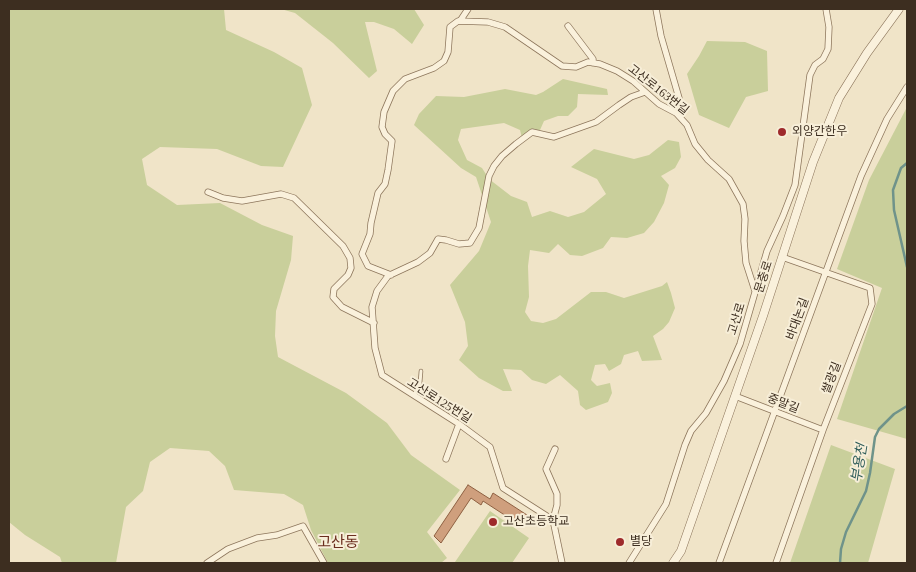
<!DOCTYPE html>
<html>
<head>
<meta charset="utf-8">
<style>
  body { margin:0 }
  #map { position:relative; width:916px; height:572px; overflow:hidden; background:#f0e4c8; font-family:"Times New Roman",serif }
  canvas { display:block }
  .frame { position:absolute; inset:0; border:10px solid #3d2e20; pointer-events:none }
</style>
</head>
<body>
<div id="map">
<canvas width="916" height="572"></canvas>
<div class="frame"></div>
</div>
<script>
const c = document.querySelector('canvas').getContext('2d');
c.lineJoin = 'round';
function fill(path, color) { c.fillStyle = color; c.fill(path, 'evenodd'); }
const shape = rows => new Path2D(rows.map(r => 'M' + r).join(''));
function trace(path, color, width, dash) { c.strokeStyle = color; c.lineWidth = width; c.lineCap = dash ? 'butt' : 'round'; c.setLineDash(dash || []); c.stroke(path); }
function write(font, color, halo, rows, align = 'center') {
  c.font = font + ' "Times New Roman","Noto Sans KR",serif'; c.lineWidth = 4; c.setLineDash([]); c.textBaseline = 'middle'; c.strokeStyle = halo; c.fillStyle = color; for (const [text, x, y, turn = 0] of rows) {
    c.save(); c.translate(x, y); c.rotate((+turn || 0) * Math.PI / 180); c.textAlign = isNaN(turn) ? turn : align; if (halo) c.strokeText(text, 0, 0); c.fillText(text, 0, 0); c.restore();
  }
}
const green = shape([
  [9,9,224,9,226,30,274,52,302,68,312,105,283,167,261,166,217,149,160,147,142,159,147,185,177,205,220,203,262,225,293,236,291,260,276,311,275,336,278,357,346,393,387,423,411,455,460,490,427,532,447,558,441,563,328,563,311,530,303,505,284,494,234,490,225,466,209,451,170,448,150,462,143,491,126,507,116,563,62,563,60,557,25,535,9,522],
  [281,9,414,9,424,25,412,44,394,29,374,22,365,22,377,71,369,78,333,43,295,13],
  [707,41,745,42,767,51,768,91,746,97,729,128,699,115,687,74,699,56],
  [563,79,607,89,608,95,578,94,577,107,568,116,558,116,544,121,540,130,523,142,520,130,504,123,461,129,458,140,467,160,482,168,489,179,511,196,527,202,532,217,550,211,568,217,584,212,606,194,597,179,571,167,594,149,634,159,649,155,668,140,679,142,681,157,675,168,661,176,669,185,664,203,654,222,644,233,627,238,611,237,603,248,582,256,570,255,558,244,549,253,530,250,528,266,529,297,525,312,531,321,543,323,556,319,591,292,606,292,624,298,662,286,667,282,671,293,675,308,669,322,663,329,653,336,662,360,642,361,638,351,624,355,621,364,609,371,605,364,595,365,591,380,597,386,610,383,612,393,608,402,586,410,580,405,578,391,560,375,546,384,532,380,521,370,503,369,512,391,503,391,479,378,459,360,468,346,465,322,450,285,479,251,491,222,476,177,461,168,414,125,419,114,436,96,464,97,505,89,536,95,543,92],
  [907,107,907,439,837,419,882,288,837,269,869,180],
  [831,445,895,469,868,563,790,563],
  [490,511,529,538,512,563,457,563,455,562]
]);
const stream = shape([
  [907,163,901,168,893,190,894,210,907,267],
  [840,563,841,549,846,532,866,491,870,473,875,437,879,429,894,414,907,406]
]);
const building = shape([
  [468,485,490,499,493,493,527,515,520,525,483,501,481,505,471,498,441,543,434,536,468,485]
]);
const service = shape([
  [414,395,420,383,421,371]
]);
const minor = shape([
  [656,9,661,36,679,98,681,118],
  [460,21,468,9],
  [568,26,593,59,593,63],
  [208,192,223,198,242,201,281,194,294,198,343,246,350,258,351,268,348,275,334,289,333,297,342,307,374,323],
  [391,275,368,266,362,254,370,234,371,223,378,193,385,184,388,170,392,141,385,134,382,127,384,112,393,91,405,79,434,68,444,61,448,52,450,27,458,21,488,22,505,27,562,66,576,67,588,62,600,64,617,71,633,81,659,104,676,113,687,125,695,144,708,160,729,179,743,204,745,219,744,241,746,263,755,291],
  [735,396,823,430],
  [446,459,459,424],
  [553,520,557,505,557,494,546,469,555,449],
  [207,563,228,549,257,538,277,535,303,526,324,563],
  [562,563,553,520,503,488,490,447,459,424,382,375,375,348,372,307,377,291,388,276,418,262,430,253,438,239,446,240,459,244,470,243,479,228,489,176,494,166,502,156,516,144,532,132,554,137,596,122,619,105,631,97,645,92],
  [629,563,666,504,685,445,691,431,706,413,724,381,740,344,767,251,783,216,795,185,810,75,815,65,823,59,828,49,829,27,826,9],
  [719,563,861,176,887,119,907,87],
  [776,563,823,430,872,304,870,288,782,257]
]);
const tertiary = shape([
  [673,563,681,551,763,316,813,162,839,98,867,53,899,9]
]);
const markers = [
  [782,132,5,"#9e2a2b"],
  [493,522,5,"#9e2a2b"],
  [620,542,5,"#9e2a2b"]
];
const streetNames = [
  ["고산로163번길",658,90,38],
  ["문충로",764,277,-72],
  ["고산로",737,319,-73],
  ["바대논길",798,319,-70],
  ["쌀광길",832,378,-69],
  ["고산로125번길",439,401,32],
  ["중말길",783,404,21]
];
const poiNames = [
  ["외양간한우",792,132],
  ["고산초등학교",503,522],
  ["별당",630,542]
];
const waterNames = [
  ["부용천",860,463,-81]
];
const quarterNames = [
  ["고산동",338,543]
];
fill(green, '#c9cf9b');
trace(stream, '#6f938a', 2.5);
fill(building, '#cf9f7d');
trace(building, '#8d5f41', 1);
trace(service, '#8d765c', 4.5);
trace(minor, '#8d765c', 7);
trace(tertiary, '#8d765c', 9);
trace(service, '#faf1dc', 3);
trace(minor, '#faf1dc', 5.5);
trace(tertiary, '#faf1dc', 8);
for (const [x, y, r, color] of markers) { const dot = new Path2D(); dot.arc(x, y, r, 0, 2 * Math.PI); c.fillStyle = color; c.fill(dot); trace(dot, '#f7eed8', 2); }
write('12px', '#3d2e20', '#f7eed8', streetNames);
write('12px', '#3d2e20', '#f7eed8', poiNames, 'left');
write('italic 14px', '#2f5d5a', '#f7eed8', waterNames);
write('15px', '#6b2e1e', '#f7eed8', quarterNames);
</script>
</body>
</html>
